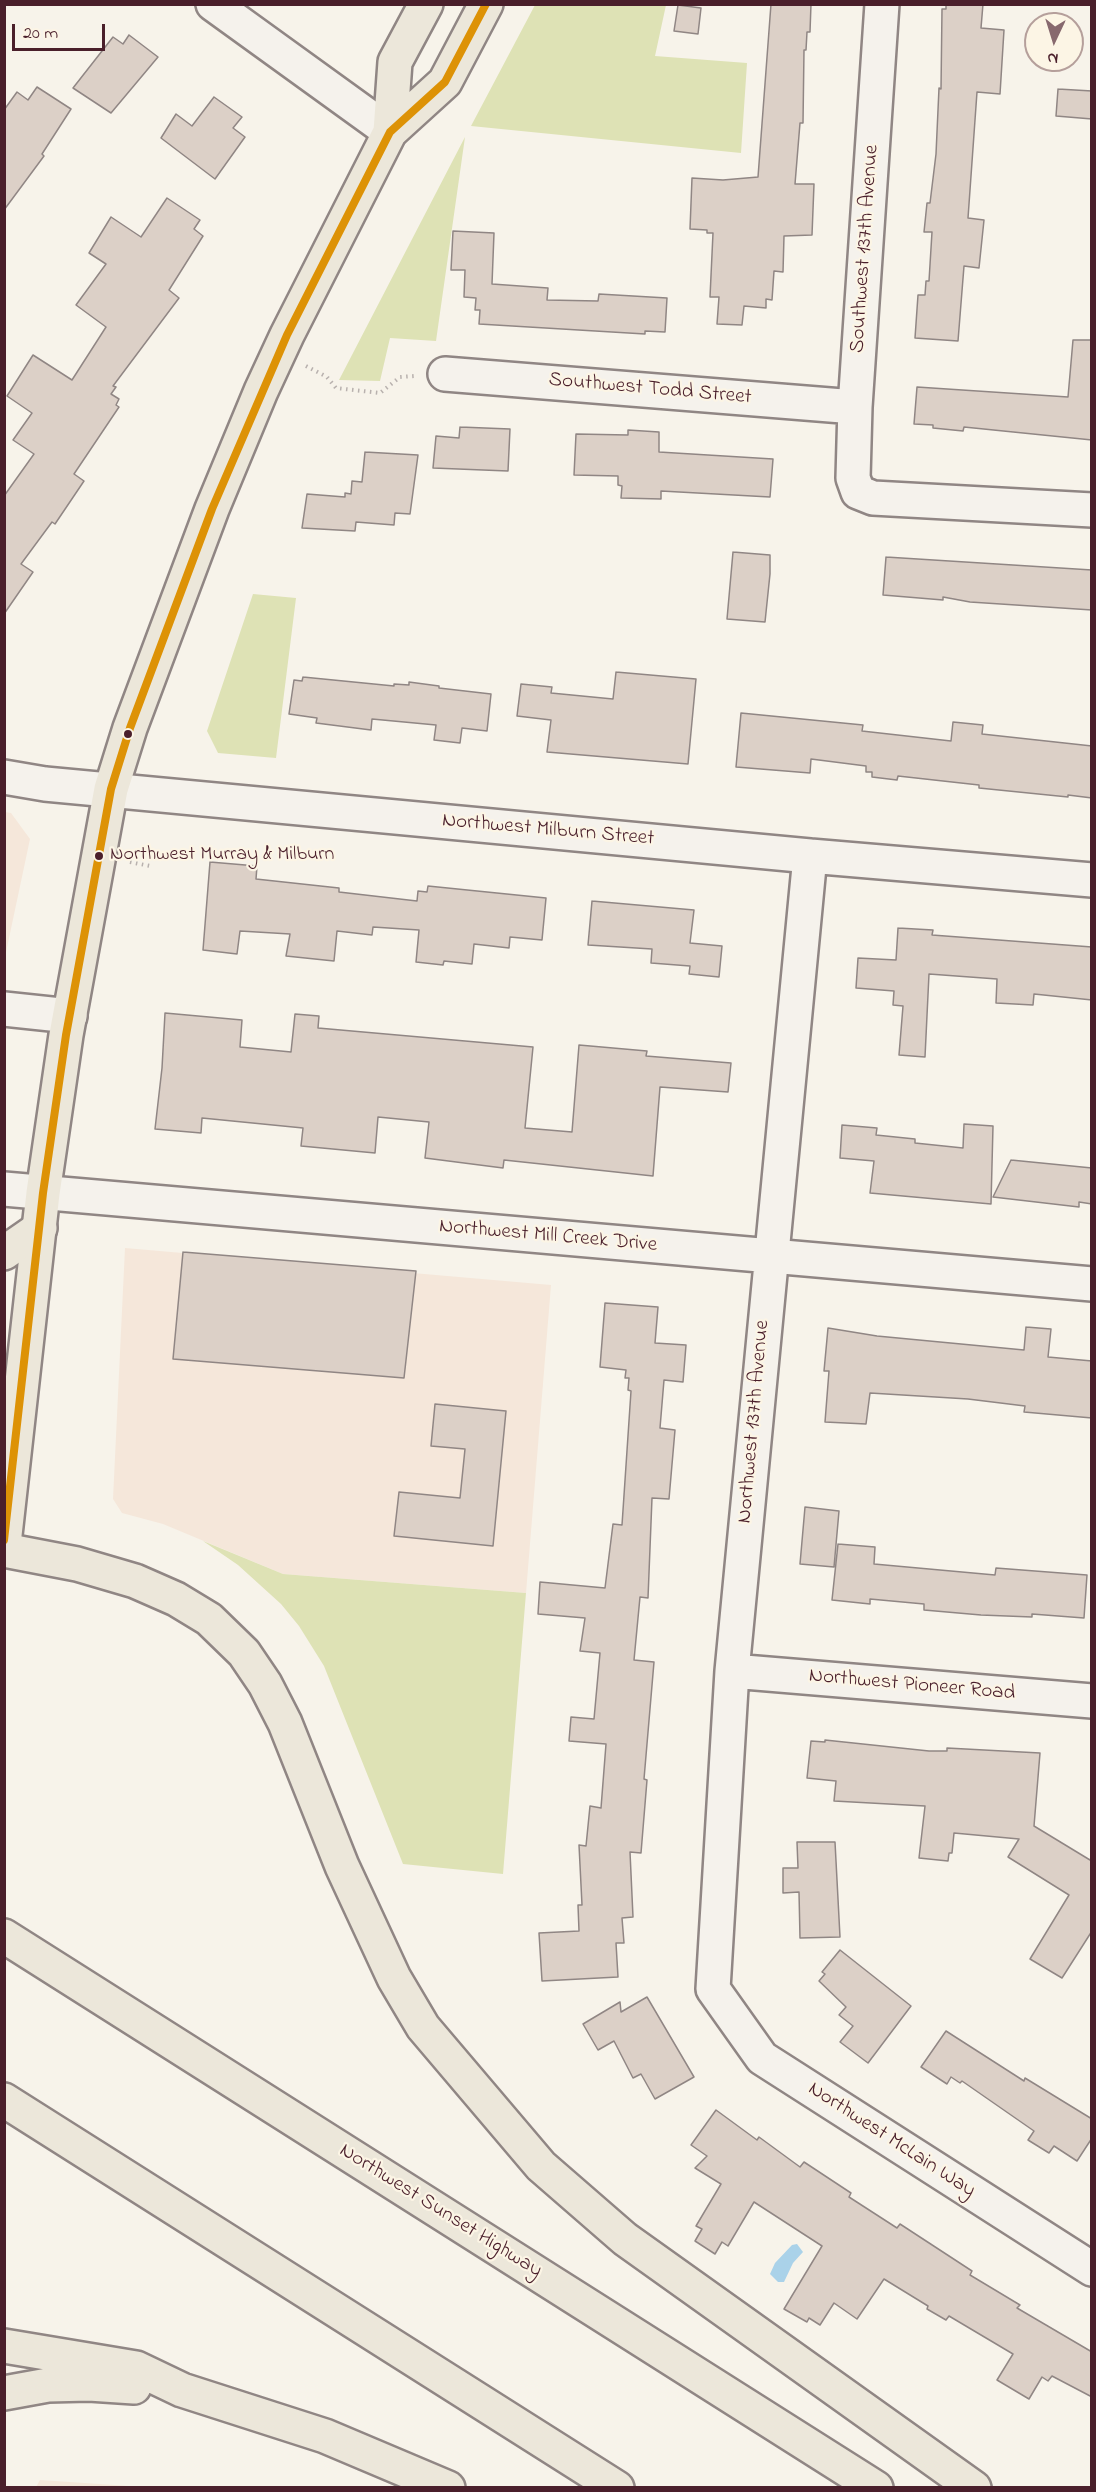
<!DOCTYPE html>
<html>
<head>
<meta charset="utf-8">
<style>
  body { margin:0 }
  #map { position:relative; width:1096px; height:2492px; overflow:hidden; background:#f7f3ea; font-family:"Indie Flower",sans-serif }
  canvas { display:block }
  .frame { position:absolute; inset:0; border:6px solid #4a1f2b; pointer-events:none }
  .north { position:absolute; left:1024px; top:12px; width:60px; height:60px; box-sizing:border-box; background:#fcf5e5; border:2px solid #b59f9b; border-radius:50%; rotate:184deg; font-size:16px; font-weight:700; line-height:24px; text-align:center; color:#4a1f2b }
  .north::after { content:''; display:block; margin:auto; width:21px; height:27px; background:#87696e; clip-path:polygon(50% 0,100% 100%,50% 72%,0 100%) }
  .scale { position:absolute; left:12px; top:24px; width:93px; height:27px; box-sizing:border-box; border:3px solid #4a1f2b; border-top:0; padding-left:8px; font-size:18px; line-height:21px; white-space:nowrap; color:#4a1f2b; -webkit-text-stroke:4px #fcf5e5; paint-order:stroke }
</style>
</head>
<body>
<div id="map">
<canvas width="1096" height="2492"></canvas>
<div class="frame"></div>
<div class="north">N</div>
<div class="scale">20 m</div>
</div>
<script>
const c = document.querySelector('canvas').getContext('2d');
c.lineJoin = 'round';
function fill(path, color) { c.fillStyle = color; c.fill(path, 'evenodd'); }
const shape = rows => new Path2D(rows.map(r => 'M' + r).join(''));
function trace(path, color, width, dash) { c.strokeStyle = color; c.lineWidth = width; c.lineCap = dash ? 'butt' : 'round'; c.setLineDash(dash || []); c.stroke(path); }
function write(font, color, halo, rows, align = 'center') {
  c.font = font + ' "Indie Flower",sans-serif'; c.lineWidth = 4.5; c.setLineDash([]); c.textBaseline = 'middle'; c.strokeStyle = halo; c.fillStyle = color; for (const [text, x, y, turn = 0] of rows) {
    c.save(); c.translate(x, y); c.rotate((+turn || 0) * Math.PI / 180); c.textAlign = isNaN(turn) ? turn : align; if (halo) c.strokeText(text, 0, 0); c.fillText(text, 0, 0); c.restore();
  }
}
const built = shape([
  [5,812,11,813,30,839,5,957],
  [125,1248,551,1285,526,1593,283,1574,163,1524,122,1513,113,1499],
  [40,2480,129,2486,138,2487,36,2487]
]);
const green = shape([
  [535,5,666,5,655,56,747,63,741,153,471,126],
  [465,137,436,341,390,338,380,381,339,380],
  [253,594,296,598,276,758,218,753,207,731],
  [203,1541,283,1574,526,1593,503,1874,403,1864,324,1666,299,1626,281,1604,238,1565]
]);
const water = shape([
  [797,2244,803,2252,793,2263,784,2282,778,2282,770,2274,775,2263,792,2245]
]);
const building = shape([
  [771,4,811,4,810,32,807,32,806,50,804,50,803,123,800,123,795,184,814,184,812,235,784,236,783,272,774,271,772,300,766,299,766,308,744,306,742,325,717,324,719,297,710,297,713,233,707,233,707,230,690,229,692,178,723,180,758,177,771,4],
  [946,4,983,4,981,28,1004,30,1000,94,977,92,968,218,984,220,979,268,964,266,958,341,915,338,918,295,925,295,926,281,929,281,932,232,924,232,927,203,930,203,936,154,939,88,941,89,942,9,946,9,946,4],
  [678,5,701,8,698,34,674,31,678,5],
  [129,35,158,57,111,113,73,88,113,37,123,44,129,35],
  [37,87,71,109,42,154,44,156,4,210,4,110,17,92,28,100,37,87],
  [1058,89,1092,91,1092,119,1056,116,1058,89],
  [214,97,242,117,233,128,245,137,215,179,161,138,176,114,192,126,214,97],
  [167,198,200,220,194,229,203,236,169,290,179,298,113,386,116,387,111,394,119,399,116,405,119,407,74,474,84,481,55,524,52,522,21,564,33,572,4,614,4,496,34,454,13,440,32,413,7,396,33,355,72,380,106,327,76,305,106,264,89,253,111,217,141,237,167,198],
  [453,231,494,233,492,284,548,288,547,300,598,301,599,294,667,298,665,332,645,331,645,334,479,324,480,310,475,310,476,298,464,297,465,270,451,270,453,231],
  [1073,340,1092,340,1092,440,964,427,963,431,933,428,933,425,914,424,917,387,1068,397,1073,340],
  [460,427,510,429,508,471,433,468,436,436,459,438,460,427],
  [628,430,659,432,659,452,773,459,770,497,661,491,661,499,621,498,622,486,618,485,618,476,574,475,576,434,628,435,628,430],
  [365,452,418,455,410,514,395,513,394,525,356,522,355,531,302,528,307,494,345,497,345,493,351,494,352,481,362,482,365,452],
  [733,552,770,555,770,574,765,622,727,619,733,552],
  [886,557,1092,570,1092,610,970,602,943,597,943,600,883,595,886,557],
  [616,672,696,679,688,764,547,752,551,720,517,716,521,684,552,687,551,693,613,699,616,672],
  [303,677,394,686,394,684,409,685,409,682,439,686,439,688,491,694,487,731,462,728,460,743,434,740,436,725,372,719,371,730,316,723,317,718,289,714,294,680,302,681,303,677],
  [741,713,863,725,862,731,951,741,953,722,983,725,982,734,1092,746,1092,798,1068,795,1068,797,979,788,979,785,898,776,897,780,872,777,872,772,866,772,866,766,811,759,810,773,736,767,741,713],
  [210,862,257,866,256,879,339,888,339,892,417,901,418,891,427,892,428,886,546,898,542,940,510,937,509,948,474,944,472,964,444,961,443,965,416,962,419,930,373,927,372,935,337,931,334,961,286,956,290,934,240,931,237,954,203,950,210,862],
  [592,901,694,910,690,943,722,946,719,977,689,974,690,966,651,963,652,949,588,945,592,901],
  [898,928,933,930,932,935,1092,947,1092,1000,1034,994,1033,1005,996,1003,997,979,929,974,925,1057,899,1055,903,1006,893,1005,894,991,856,988,858,958,896,960,898,928],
  [165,1013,242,1020,240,1047,291,1052,295,1014,319,1016,318,1028,533,1047,525,1128,572,1132,579,1045,647,1051,646,1056,731,1063,728,1092,660,1087,653,1176,504,1160,503,1168,425,1158,429,1122,378,1117,375,1153,301,1146,303,1128,202,1118,201,1133,155,1129,162,1068,165,1013],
  [964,1124,993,1126,991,1204,870,1193,874,1161,840,1158,842,1125,877,1128,876,1135,915,1139,915,1143,963,1148,964,1124],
  [1011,1160,1092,1168,1092,1204,1079,1202,1079,1207,993,1197,1011,1160],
  [183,1252,416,1271,404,1378,173,1359,183,1252],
  [605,1303,658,1307,655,1343,686,1345,683,1382,664,1380,660,1428,675,1430,669,1499,652,1498,648,1598,640,1597,634,1660,654,1662,644,1779,647,1780,641,1853,630,1852,633,1917,622,1918,624,1943,616,1943,618,1977,542,1981,539,1933,579,1931,578,1905,582,1905,579,1845,586,1846,590,1806,601,1808,606,1744,569,1741,571,1717,594,1719,600,1653,580,1651,585,1618,538,1614,540,1582,605,1588,613,1524,622,1525,631,1391,628,1390,629,1378,625,1378,626,1370,600,1367,605,1303],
  [1026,1327,1051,1329,1048,1357,1092,1361,1092,1418,1024,1412,1025,1406,968,1399,870,1393,866,1424,825,1422,829,1371,824,1371,828,1328,877,1336,1024,1350,1026,1327],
  [435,1404,506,1411,493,1546,394,1536,399,1492,460,1498,465,1449,431,1446,435,1404],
  [805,1507,839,1511,834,1567,800,1564,805,1507],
  [838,1544,875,1547,874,1564,995,1575,996,1568,1087,1575,1084,1618,1032,1614,1032,1617,981,1615,924,1610,924,1604,870,1599,870,1604,832,1600,838,1544],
  [825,1740,929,1751,947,1751,947,1748,1040,1753,1034,1826,1090,1860,1092,1857,1092,1931,1062,1978,1030,1959,1069,1895,1008,1857,1019,1839,954,1833,952,1853,949,1853,948,1861,919,1858,925,1806,834,1801,836,1781,807,1778,811,1741,825,1742,825,1740],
  [797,1842,835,1842,840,1937,800,1938,799,1892,783,1893,783,1868,798,1868,797,1842],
  [840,1950,911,2006,868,2063,840,2042,853,2026,839,2015,846,2007,819,1981,825,1974,822,1972,840,1950],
  [647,1997,694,2077,655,2099,641,2074,633,2078,614,2041,598,2050,583,2024,620,2002,621,2012,647,1997],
  [946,2031,1024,2081,1025,2078,1092,2119,1092,2138,1077,2161,1054,2146,1049,2153,1028,2140,1034,2131,962,2081,960,2083,951,2077,947,2084,921,2067,946,2031],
  [716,2110,757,2140,759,2137,800,2167,804,2162,851,2193,849,2197,897,2228,900,2224,972,2271,970,2275,1020,2305,1017,2308,1092,2352,1092,2397,1052,2376,1048,2381,1042,2377,1029,2399,997,2380,1013,2354,949,2316,946,2320,927,2309,928,2306,884,2279,857,2319,834,2303,820,2325,809,2318,807,2322,784,2309,822,2246,754,2202,728,2246,722,2242,715,2254,695,2241,702,2229,696,2226,721,2184,695,2168,707,2156,691,2145,716,2110]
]);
const path = shape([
  [306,366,327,377,336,388,380,393,400,377,414,376],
  [130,862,150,866]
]);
const minor = shape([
  [213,4,390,132],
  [882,4,855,407,853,478,858,492,873,498,1092,510],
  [445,374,855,407],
  [4,777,45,784,810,856,1092,880],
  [810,856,732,1671,713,1989,762,2058,1092,2269],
  [4,1009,70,1016],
  [4,1189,1092,1284],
  [732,1671,1092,1701]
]);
const major = shape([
  [390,132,395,62,426,4],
  [4,1544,43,1193,66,1035,111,789,130,728,212,509,261,391,287,335,390,132,445,82,486,4]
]);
const highway = shape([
  [4,1253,40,1228],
  [4,1550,77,1564,135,1581,176,1599,209,1619,244,1653,265,1684,285,1723,342,1866,394,1978,423,2027,541,2166,625,2239,974,2488],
  [4,1936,876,2488],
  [4,2100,617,2488],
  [4,2346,136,2368,182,2390,325,2436,448,2488],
  [4,2393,48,2385,89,2384,134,2387]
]);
const bus1 = shape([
  [4,1540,43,1193,66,1035,111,789,130,728,212,509,287,335,390,132,445,82,486,4]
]);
const markers = [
  [128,734,5,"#4a1f2b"],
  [99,856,5,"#4a1f2b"]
];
const busNames = [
  ["Northwest Murray & Milburn",110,856]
];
const streetNames = [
  ["Southwest 137th Avenue",866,249,-86],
  ["Southwest Todd Street",650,390,5],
  ["Northwest Milburn Street",548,831,5],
  ["Northwest Mill Creek Drive",548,1237,5],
  ["Northwest 137th Avenue",755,1422,-85],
  ["Northwest Pioneer Road",912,1686,5],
  ["Northwest McLain Way",891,2141,33],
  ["Northwest Sunset Highway",440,2212,32]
];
fill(built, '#f5e7da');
fill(green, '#dee2b5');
fill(water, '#aad2e9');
fill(building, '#dcd0c7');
trace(building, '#908684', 1.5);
trace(minor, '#908684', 38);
trace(major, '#908684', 38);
trace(highway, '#908684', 38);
trace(path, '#b8b1ae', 4, [1.5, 4.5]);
trace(minor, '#f5f2ec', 33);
trace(major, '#ece7da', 33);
trace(highway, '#ece7da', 33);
trace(bus1, '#dd9206', 8);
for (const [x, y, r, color] of markers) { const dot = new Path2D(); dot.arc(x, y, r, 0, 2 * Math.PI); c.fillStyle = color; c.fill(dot); trace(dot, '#fcf5e5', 2); }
write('20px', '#4a1f2b', '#fcf5e5', busNames, 'left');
write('21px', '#4a1f2b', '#fcf5e5', streetNames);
</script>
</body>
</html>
